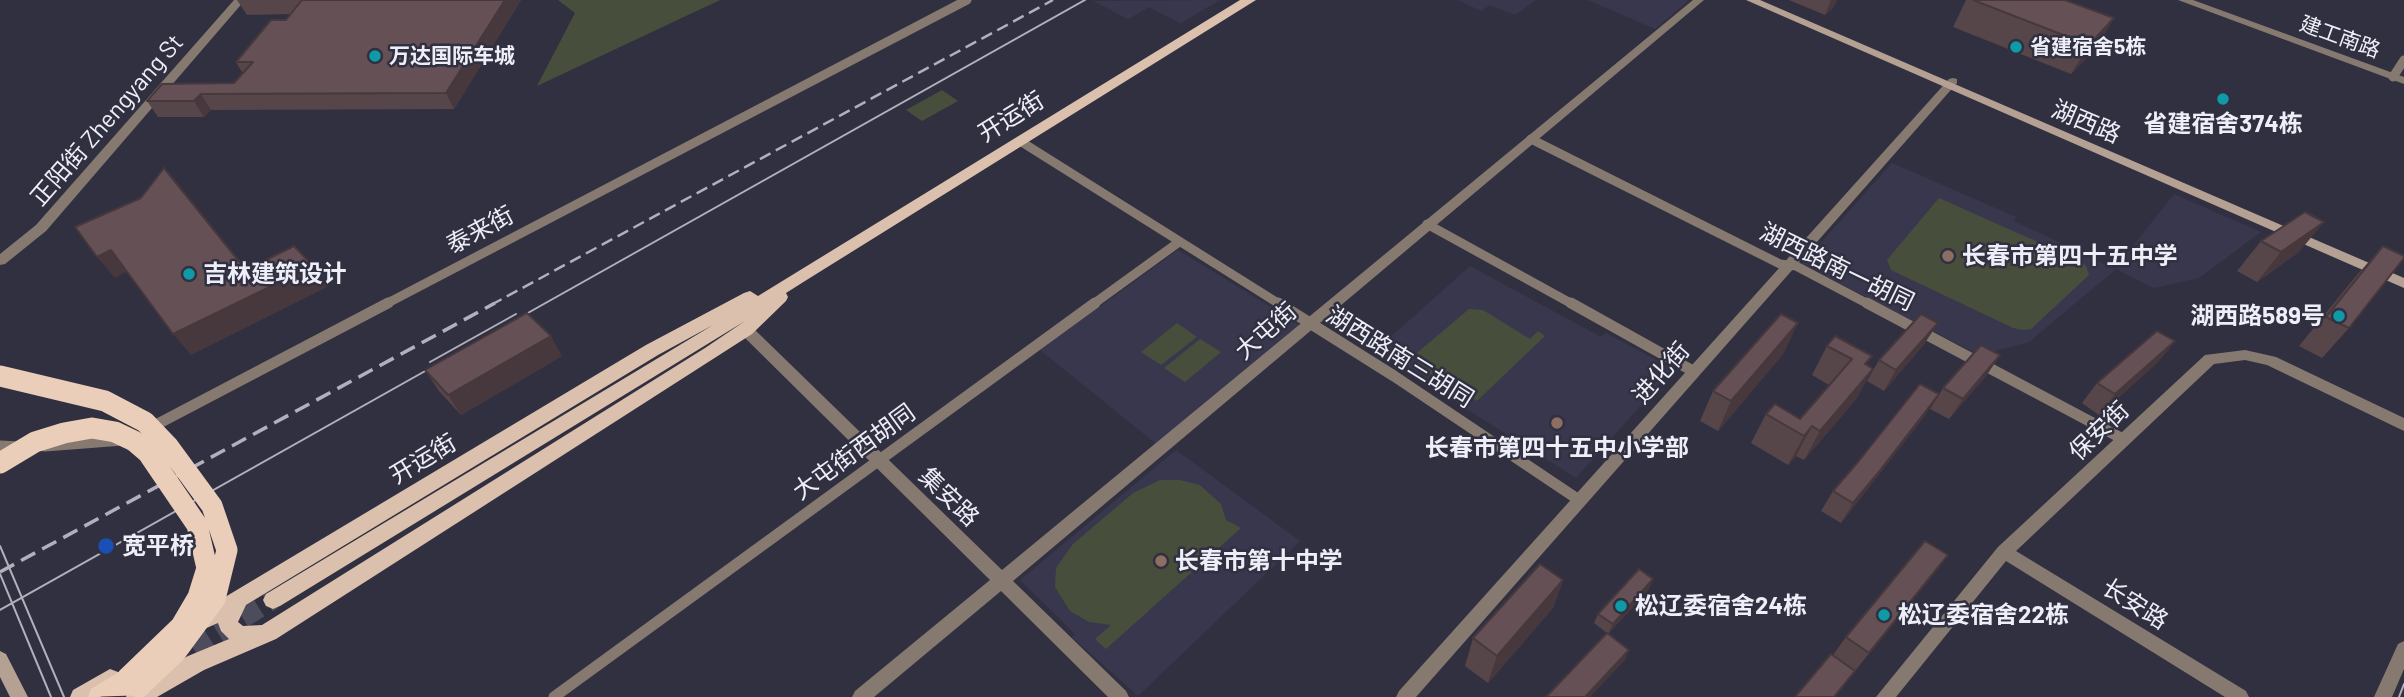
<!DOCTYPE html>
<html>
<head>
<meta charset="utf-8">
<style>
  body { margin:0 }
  canvas { display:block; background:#313040 }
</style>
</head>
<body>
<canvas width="2404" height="697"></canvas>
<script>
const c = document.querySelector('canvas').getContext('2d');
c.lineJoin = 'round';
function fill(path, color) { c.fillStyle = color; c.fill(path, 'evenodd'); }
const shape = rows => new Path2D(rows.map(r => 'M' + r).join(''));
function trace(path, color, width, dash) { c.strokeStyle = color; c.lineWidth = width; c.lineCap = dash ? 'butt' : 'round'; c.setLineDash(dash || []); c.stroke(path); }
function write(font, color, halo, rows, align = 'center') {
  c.font = font + ' Barlow,"Noto Sans SC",sans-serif'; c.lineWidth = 5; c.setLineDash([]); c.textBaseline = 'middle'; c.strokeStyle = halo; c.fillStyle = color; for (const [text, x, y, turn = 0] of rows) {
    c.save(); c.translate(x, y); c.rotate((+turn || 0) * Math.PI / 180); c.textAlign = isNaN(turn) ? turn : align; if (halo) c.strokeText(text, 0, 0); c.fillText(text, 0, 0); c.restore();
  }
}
const built = shape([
  [1220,0,1181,23,1149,7,1128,19,1093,1],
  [1458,0,1536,0,1515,15,1490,5,1481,11],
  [1588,0,1689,0,1655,29],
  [1892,163,2016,217,2014,221,2115,269,2174,194,2261,232,2199,278,2154,288,2116,269,2029,342,1979,355,1802,264],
  [1178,250,1300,325,1159,446,1040,350],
  [1470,266,1601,337,1606,333,1673,369,1576,478,1375,351],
  [1176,450,1300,541,1138,696,1072,637,1075,634,1020,580]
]);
const green = shape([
  [558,0,720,0,537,86,575,13],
  [942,90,958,101,922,121,906,110],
  [1939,198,2078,260,2086,266,2089,275,2031,329,2023,330,2013,328,1891,270,1887,260],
  [1469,309,1483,310,1530,339,1538,331,1545,336,1477,401,1420,368,1416,358,1418,352],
  [1177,323,1197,337,1161,365,1141,352],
  [1200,339,1221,352,1185,382,1164,368],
  [1160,480,1180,480,1200,485,1221,504,1226,520,1241,528,1106,649,1095,639,1111,625,1089,622,1070,611,1055,587,1056,568,1073,544,1133,493]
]);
const primaryTunnel = shape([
  [169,664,273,600]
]);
const minorFar1 = shape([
  [2393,77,2404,60],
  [1531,139,1780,264,1796,266,1870,305],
  [1020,141,1281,305],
  [1427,224,1574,305],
  [384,305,967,0],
  [1092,305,1179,242]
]);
const minor = shape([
  [1278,303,1394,376,1579,500],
  [1571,303,1693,371],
  [1867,303,2123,439],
  [148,429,388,303],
  [0,446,19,447],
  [45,446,123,440],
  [554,697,1095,303]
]);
const tertiary = shape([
  [234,0,245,0,46,231,5,264,0,265,0,254,36,225,234,0],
  [1693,0,1704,0,1013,581,1126,691,1129,697,1108,697,1001,591,874,697,852,697,855,691,990,580,741,334,739,330,741,326,751,326,1002,570,1693,0],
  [2178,0,2193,0,2404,77,2404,84,2178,0],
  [1953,78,1957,79,1957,83,1416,697,1396,697,1399,691,1949,79,1953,78],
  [2245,350,2276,357,2404,418,2404,431,2267,365,2245,360,2214,364,2016,551,2246,691,2249,697,2225,697,2006,561,1896,697,1876,697,1998,547,2205,355,2245,350],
  [2404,641,2404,669,2392,697,2374,697,2398,644,2404,641]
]);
const secondary = shape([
  [1746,0,1760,0,2404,278,2404,288,1746,0],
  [0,651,6,654,28,697,10,697,0,677,0,651]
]);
const primary = shape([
  [1240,0,1256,0,805,281,786,293,788,297,786,301,752,334,276,639,204,670,157,697,126,697,129,690,188,656,229,639,221,631,218,623,202,630,195,627,192,621,195,615,646,345,744,293,750,291,758,296,1240,0],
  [745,321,705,348,262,625,243,626,238,622,246,605,658,355,713,325,266,594,263,600,266,606,273,609,280,606,745,321],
  [110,669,118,672,121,679,118,686,100,697,70,697,73,690,110,669]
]);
const trunk = shape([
  [127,667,147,679,151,687,147,695,88,697,91,689,127,667]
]);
const tram = shape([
  [510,323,1085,0],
  [430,362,516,314],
  [0,546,64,697],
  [0,574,51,697],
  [0,610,443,361],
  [2399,697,2404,684]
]);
const railFar1 = shape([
  [491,305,1053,0]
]);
const rail = shape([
  [0,572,495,303]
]);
const trunkBridge = shape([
  [0,376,105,401,145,422,168,446,212,506,227,550,215,599,176,652,139,687],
  [0,463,35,442,64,433,92,428,115,432,134,441,148,453,197,525,207,568,198,597,181,626,127,678]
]);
const wall = shape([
  [237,0,521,0,454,109,211,110,204,117,158,117,147,101,234,83,243,74,236,62,286,20,290,14,247,15],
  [1789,0,1837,0,1833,8,1825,15],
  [1966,0,2065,0,2114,18,2097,47,2071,74,1953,27],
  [2261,241,2299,252,2257,282,2237,271],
  [2383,246,2349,328,2322,358,2299,346,2356,276],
  [2175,341,2158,362,2099,415,2082,403,2097,383],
  [1925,343,1884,391,1867,381,1879,360],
  [1827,346,1867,365,1857,398,1804,460,1796,456,1788,465,1751,443,1766,414,1800,419,1829,385,1812,375],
  [1784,353,1718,431,1700,421,1713,391],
  [2000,355,1986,376,1949,419,1930,409,1943,388],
  [562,356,461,415,439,391,425,370],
  [1926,414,1841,523,1821,511,1833,491],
  [1933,575,1855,671,1835,697,1795,697,1833,655,1846,637],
  [1653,579,1649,589,1608,634,1594,623,1598,614],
  [1563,580,1553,608,1488,683,1465,666,1473,638]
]);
const shadedWall = shape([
  [505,0,521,0,454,109,446,93],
  [1831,0,1837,0,1833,8,1825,15],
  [2114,18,2097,47,2071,74,2089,45],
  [201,94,211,110,204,117,194,101],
  [2324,222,2299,252,2257,282,2281,252],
  [111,250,128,271,115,278,97,257],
  [313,266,327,287,191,355,173,334],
  [1798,323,1784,353,1718,431,1731,401],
  [1938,323,1925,343,1884,391,1896,370],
  [551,336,562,356,461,415,448,395],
  [2175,341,2158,362,2099,415,2115,394],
  [2000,355,1986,376,1949,419,1963,399],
  [1873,369,1857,398,1804,460,1820,431],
  [1939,394,1926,414,1841,523,1853,503],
  [1812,426,1796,456,1788,465,1804,436],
  [1948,555,1933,575,1855,671,1869,653],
  [1653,579,1649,589,1608,634,1613,624],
  [1563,580,1553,608,1488,683,1497,656],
  [1629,650,1625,660,1590,697,1585,697]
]);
const building = shape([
  [302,0,505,0,446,93,201,94,194,101,147,101,162,84,234,83,253,62,236,62,271,20,286,20,302,0],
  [1973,0,2065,0,2114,18,2089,45,1973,0],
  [164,168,246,270,294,246,313,266,173,334,111,250,97,257,75,227,141,198,164,168],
  [2305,212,2324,222,2281,252,2261,241,2305,212],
  [2383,246,2404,256,2404,258,2349,328,2326,317,2383,246],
  [527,313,551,336,448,395,425,370,527,313],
  [1781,314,1798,323,1731,401,1713,391,1781,314],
  [1921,314,1938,323,1896,370,1879,360,1921,314],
  [2157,331,2175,341,2115,394,2097,383,2157,331],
  [1835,336,1872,356,1865,364,1873,369,1820,431,1812,426,1804,436,1766,414,1775,404,1800,419,1852,359,1827,346,1835,336],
  [1981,345,2000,355,1963,399,1943,388,1981,345],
  [1920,384,1939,394,1878,473,1853,503,1833,491,1858,462,1920,384],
  [1925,541,1948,555,1869,653,1846,637,1925,541],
  [1540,564,1563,580,1497,656,1473,638,1540,564],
  [1639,569,1653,579,1613,624,1598,614,1639,569],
  [1607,633,1629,650,1585,697,1546,697,1607,633],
  [1831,654,1855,671,1834,697,1795,697,1831,654]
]);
const markers = [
  [2016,47,7,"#0f9aa8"],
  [375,56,7,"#0f9aa8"],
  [2223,99,7,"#0f9aa8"],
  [1948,256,7,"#8d6e63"],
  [189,274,7,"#0f9aa8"],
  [2339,316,7,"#0f9aa8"],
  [1557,423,7,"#8d6e63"],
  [106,546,9,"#1a4fb4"],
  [1161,561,7,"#8d6e63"],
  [1621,606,7,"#0f9aa8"],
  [1884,615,7,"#0f9aa8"]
];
const farStreetnames = [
  ["建工南路",2340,37,20]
];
const farPoinames = [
  ["省建宿舍5栋",2030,47],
  ["万达国际车城",389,56]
];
const streetNames = [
  ["开运街",1011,117,-32],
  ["正阳街 Zhengyang St",107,120,-49],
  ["湖西路",2086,122,23],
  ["泰来街",480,230,-28],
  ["湖西路南一胡同",1837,267,26],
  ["大屯街",1266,331,-41],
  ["湖西路南三胡同",1400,357,32],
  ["进化街",1661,373,-49],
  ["保安街",2099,431,-44],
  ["大屯街西胡同",854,452,-36],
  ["开运街",423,459,-31],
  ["集安路",949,497,44],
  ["长安路",2135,604,32]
];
const poiNames = [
  ["省建宿舍374栋",2223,124,"center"],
  ["长春市第四十五中学",1962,256],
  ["吉林建筑设计",203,274],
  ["湖西路589号",2325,316,"right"],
  ["长春市第四十五中小学部",1557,448,"center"],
  ["宽平桥",122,546],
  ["长春市第十中学",1175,561],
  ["松辽委宿舍24栋",1635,606],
  ["松辽委宿舍22栋",1898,615]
];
fill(built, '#38374d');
fill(green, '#484e3c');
trace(primaryTunnel, '#4d4c5c', 19, [19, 10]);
trace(minorFar1, '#867970', 9);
trace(minor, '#867970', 11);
fill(tertiary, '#867970');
fill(secondary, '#b5a193');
fill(primary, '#dac0ad');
fill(trunk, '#eaceb9');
trace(tram, '#b1b0bc', 2);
trace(railFar1, '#b1b0bc', 2.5, [12, 6]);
trace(rail, '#b1b0bc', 3.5, [16, 8]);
trace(trunkBridge, '#eaceb9', 21);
fill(wall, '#564549');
fill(shadedWall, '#46383c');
fill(building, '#645055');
trace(building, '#46383c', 2);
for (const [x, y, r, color] of markers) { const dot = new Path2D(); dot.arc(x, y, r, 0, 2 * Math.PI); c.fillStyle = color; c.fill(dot); trace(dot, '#313040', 2.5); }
write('21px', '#eeeef8', '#313040', farStreetnames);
write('bold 21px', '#eeeef8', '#313040', farPoinames, 'left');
write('24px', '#eeeef8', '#313040', streetNames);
write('bold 24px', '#eeeef8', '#313040', poiNames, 'left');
</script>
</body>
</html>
